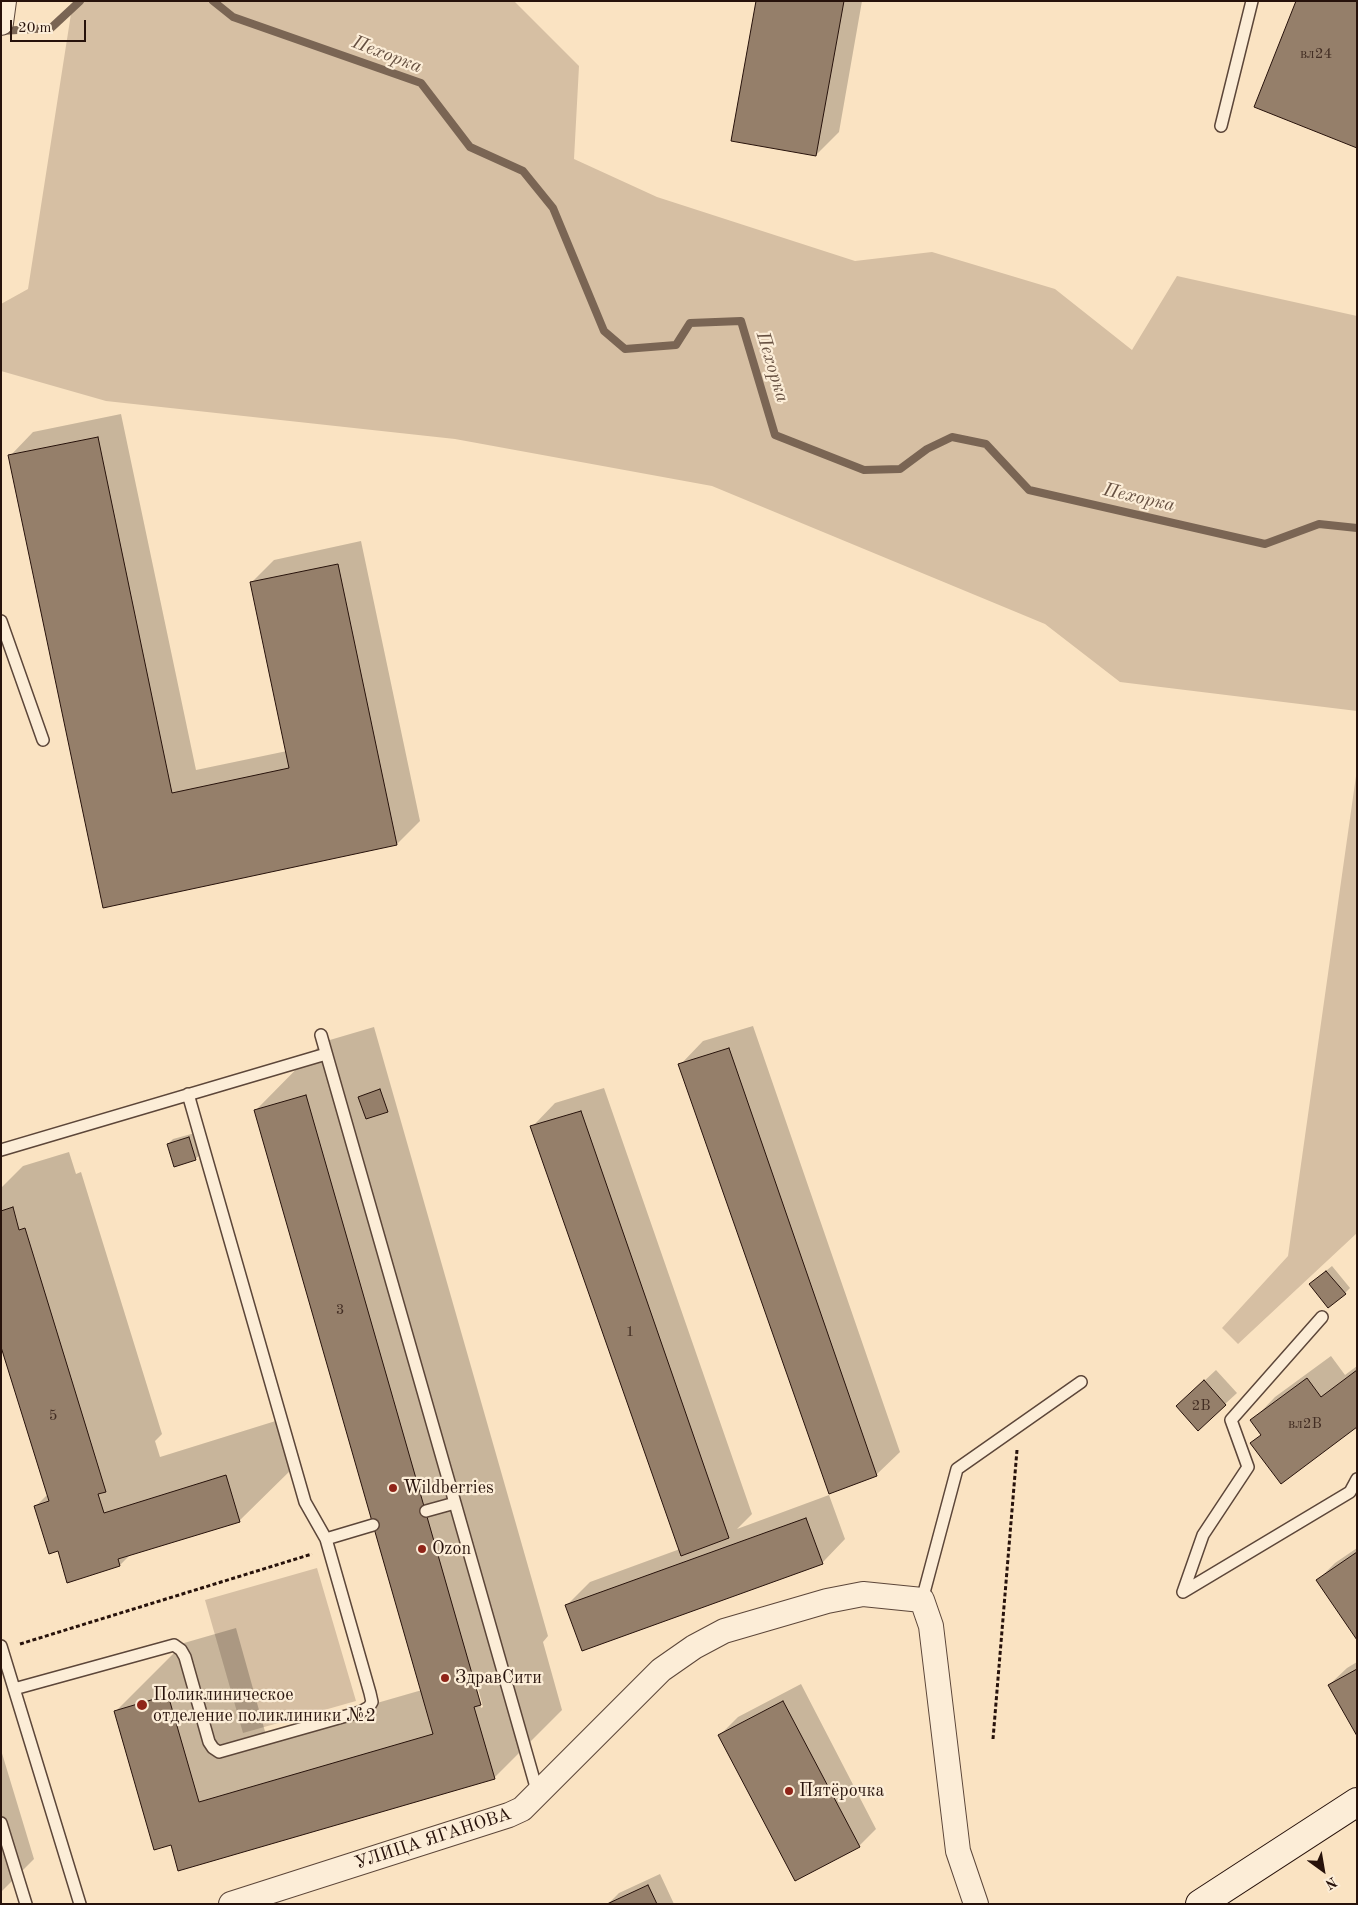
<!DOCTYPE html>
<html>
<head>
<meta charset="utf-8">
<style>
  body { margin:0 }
  #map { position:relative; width:1358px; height:1905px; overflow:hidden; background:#fae3c2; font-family:"Old Standard TT",serif }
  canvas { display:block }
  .frame { position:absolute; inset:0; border:2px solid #27120b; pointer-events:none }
  .north { position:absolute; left:1298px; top:1845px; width:50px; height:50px; -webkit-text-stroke:4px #fcedd7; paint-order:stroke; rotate:148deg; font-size:14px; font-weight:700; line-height:20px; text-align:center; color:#27120b }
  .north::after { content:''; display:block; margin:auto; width:18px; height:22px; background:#27120b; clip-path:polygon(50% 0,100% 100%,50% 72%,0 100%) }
  .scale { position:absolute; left:10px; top:20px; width:76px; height:22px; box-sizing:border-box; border:2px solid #27120b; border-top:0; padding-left:6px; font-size:15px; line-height:18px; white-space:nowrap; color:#27120b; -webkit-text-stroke:4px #fcedd7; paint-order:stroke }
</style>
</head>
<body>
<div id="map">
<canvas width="1358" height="1905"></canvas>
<div class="frame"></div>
<div class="north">N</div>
<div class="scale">20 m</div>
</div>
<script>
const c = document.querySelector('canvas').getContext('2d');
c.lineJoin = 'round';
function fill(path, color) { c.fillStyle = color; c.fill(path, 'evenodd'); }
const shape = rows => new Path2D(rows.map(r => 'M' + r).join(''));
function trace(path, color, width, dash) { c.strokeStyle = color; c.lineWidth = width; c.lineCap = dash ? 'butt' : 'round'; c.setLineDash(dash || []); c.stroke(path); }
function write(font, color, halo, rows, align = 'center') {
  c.font = font + ' "Old Standard TT",serif'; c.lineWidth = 4.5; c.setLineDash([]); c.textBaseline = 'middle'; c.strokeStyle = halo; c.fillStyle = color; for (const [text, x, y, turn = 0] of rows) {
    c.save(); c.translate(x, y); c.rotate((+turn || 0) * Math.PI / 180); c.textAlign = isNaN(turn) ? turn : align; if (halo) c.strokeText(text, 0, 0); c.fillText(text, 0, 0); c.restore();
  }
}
const green = shape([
  [73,1,514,1,579,66,574,159,657,197,855,261,932,252,1055,289,1132,350,1177,276,1357,316,1357,711,1120,682,1045,624,712,486,455,439,106,401,1,371,1,304,28,289],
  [1357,769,1357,1233,1238,1344,1222,1328,1288,1256],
  [317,1568,356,1701,243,1733,205,1600]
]);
const shadow = shape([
  [758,1,862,1,839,132,816,155],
  [121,414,196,770,287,751,251,583,274,560,361,541,420,821,397,844,104,906,10,456,33,432],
  [753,1026,900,1452,876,1475,680,1065,703,1041],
  [374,1027,548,1636,543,1642,562,1710,494,1778,172,1844,116,1711,184,1643,236,1628,266,1735,422,1690,256,1110,323,1042],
  [478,1688,483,1707,481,1708,476,1690],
  [604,1088,752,1514,737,1529,829,1495,845,1539,822,1563,567,1605,590,1582,680,1549,532,1127,555,1103],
  [195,1133,201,1154,195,1159,168,1144,173,1139],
  [69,1152,76,1174,81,1172,162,1434,155,1441,160,1457,282,1419,296,1465,239,1521,131,1554,120,1565,68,1581,59,1550,36,1506,48,1494,1,1343,1,1188,23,1166],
  [1332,1266,1350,1288,1345,1293,1316,1279],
  [1331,1356,1345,1375,1357,1366,1357,1426,1252,1443,1262,1434,1252,1421,1275,1397],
  [1216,1370,1237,1393,1198,1429,1189,1395],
  [1357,1548,1357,1638,1318,1580,1335,1563],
  [1357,1662,1357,1734,1329,1685,1347,1668],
  [801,1684,876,1829,859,1846,720,1735,738,1717],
  [1,1750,34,1859,1,1892],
  [660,1874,674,1904,608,1904,619,1893]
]);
const stream = shape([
  [213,1,233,17,421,83,470,147,523,171,553,208,604,331,625,349,676,345,690,323,741,321,775,435,864,470,900,469,927,449,952,437,986,444,1029,490,1265,544,1319,524,1357,528],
  [1,31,51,28,80,1]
]);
const building = shape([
  [756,1,844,1,816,156,731,141,756,1],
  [1296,1,1357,1,1357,148,1254,107,1296,1],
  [98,437,172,793,289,768,250,582,338,564,397,845,103,908,8,455,98,437],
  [729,1048,877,1476,829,1494,678,1064,729,1048],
  [380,1089,388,1112,366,1119,358,1097,380,1089],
  [306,1095,481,1705,474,1707,495,1779,178,1871,171,1845,154,1850,114,1711,168,1695,199,1802,433,1734,254,1110,306,1095],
  [581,1111,729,1538,681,1556,530,1126,581,1111],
  [189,1137,196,1160,174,1167,167,1144,189,1137],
  [13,1207,19,1230,25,1228,106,1492,98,1494,104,1513,226,1475,240,1522,118,1559,120,1566,67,1583,58,1551,49,1554,34,1506,49,1501,1,1347,1,1211,13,1207],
  [1326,1271,1346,1294,1328,1308,1309,1284,1326,1271],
  [1357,1370,1357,1427,1281,1484,1250,1443,1261,1435,1250,1420,1307,1378,1321,1397,1357,1370],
  [1204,1380,1226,1405,1198,1431,1176,1406,1204,1380],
  [806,1518,823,1564,582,1651,565,1605,806,1518],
  [1357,1552,1357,1640,1316,1580,1357,1552],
  [1357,1669,1357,1736,1328,1685,1357,1669],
  [783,1701,860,1847,795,1881,718,1735,783,1701],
  [648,1885,657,1904,607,1904,648,1885]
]);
const path = shape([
  [20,1644,312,1554],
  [993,1739,1017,1450]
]);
const lane = shape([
  [1221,126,1252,1],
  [1,621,43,740],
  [321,1035,455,1503],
  [188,1094,305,1502,326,1539],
  [1,1150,326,1054],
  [426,1511,455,1503,538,1794],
  [1183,1592,1203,1535,1248,1467,1231,1420,1322,1317],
  [1183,1592,1350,1492,1357,1479],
  [922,1600,957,1469,1081,1382],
  [1,1646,80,1904],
  [14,1689,174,1645,181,1650,185,1657,209,1742,213,1748,219,1752,360,1712,369,1707,372,1702,370,1693,326,1539,373,1525],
  [1,1823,26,1904]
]);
const street = shape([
  [1,23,4,1],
  [231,1904,509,1815,522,1809,661,1670,694,1647,724,1631,827,1601,863,1594,922,1600,931,1626,958,1851,976,1904]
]);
const secondary = shape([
  [1200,1904,1357,1802]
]);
const markers = [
  [393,1488,5,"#8f2418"],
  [422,1549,5,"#8f2418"],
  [445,1678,5,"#8f2418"],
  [142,1705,6,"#8f2418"],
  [789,1791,5,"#8f2418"]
];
const numberNames = [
  ["вл24",1316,54],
  ["3",340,1310],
  ["1",630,1332],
  ["2В",1201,1406],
  ["5",53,1416],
  ["вл2В",1305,1424]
];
const poiNames = [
  ["Wildberries",403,1488],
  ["Ozon",432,1549],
  ["ЗдравСити",455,1678],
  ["Поликлиническое",153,1695],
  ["отделение поликлиники №2",153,1716],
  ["Пятёрочка",799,1791]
];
const streetNames = [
  ["УЛИЦА ЯГАНОВА",433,1839,-18]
];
const waterNames = [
  ["Пехорка",387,55,21],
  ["Пехорка",772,367,73],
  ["Пехорка",1139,498,13]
];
fill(green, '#d6bfa3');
fill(shadow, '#0003');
trace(stream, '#7a6554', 8);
fill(building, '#957f6a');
trace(building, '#27120b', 1);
trace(lane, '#5c4639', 14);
trace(street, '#5c4639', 26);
trace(secondary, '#27120b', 30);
trace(path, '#27120b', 3, [4, 2.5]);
trace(lane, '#fcedd7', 11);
trace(street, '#fcedd7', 24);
trace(secondary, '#fcedd7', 28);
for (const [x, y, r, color] of markers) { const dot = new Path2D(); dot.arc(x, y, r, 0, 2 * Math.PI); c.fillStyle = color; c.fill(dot); trace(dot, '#fcedd7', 2); }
write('15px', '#422d23', null, numberNames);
write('18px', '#27120b', '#fcedd7', poiNames, 'left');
write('18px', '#27120b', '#fcedd7', streetNames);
write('italic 19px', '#665041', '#fcedd7', waterNames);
</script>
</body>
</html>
